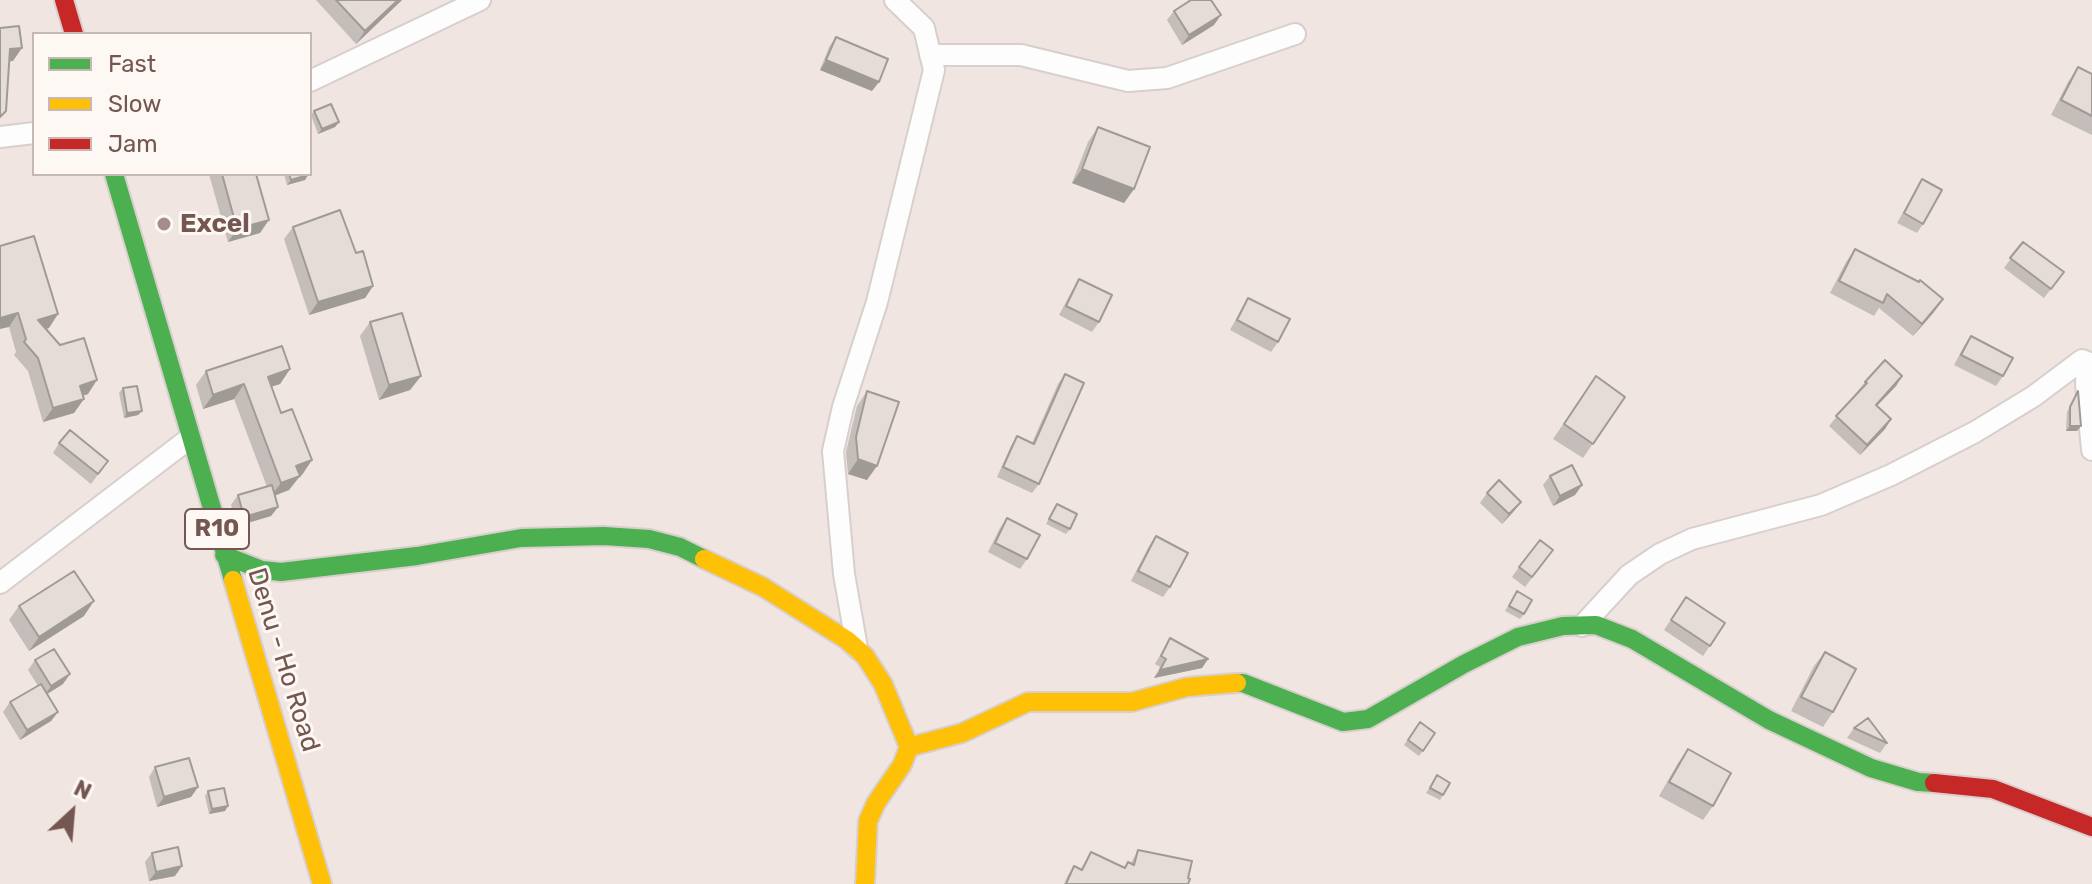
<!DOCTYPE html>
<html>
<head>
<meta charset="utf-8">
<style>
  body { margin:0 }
  #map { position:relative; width:2092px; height:884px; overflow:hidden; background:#f8f4f1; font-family:Rubik,sans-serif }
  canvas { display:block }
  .legend { position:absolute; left:32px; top:32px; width:280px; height:144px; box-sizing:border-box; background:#fef8f4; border:2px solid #c7b8b3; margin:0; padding:10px 14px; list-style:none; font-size:24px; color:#755752 }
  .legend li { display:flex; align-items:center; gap:16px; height:40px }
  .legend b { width:40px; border:2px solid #c7b8b3 }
  .north { position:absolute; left:32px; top:772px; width:80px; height:80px; -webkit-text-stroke:6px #fef8f4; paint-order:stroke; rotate:26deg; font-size:22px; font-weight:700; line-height:32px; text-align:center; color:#755752 }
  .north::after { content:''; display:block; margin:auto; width:28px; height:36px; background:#755752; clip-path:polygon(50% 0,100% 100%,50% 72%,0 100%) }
</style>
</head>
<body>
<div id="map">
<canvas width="2092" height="884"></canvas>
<ul class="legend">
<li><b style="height:10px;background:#4caf50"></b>Fast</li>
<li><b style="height:10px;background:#ffc107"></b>Slow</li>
<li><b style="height:10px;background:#c62828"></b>Jam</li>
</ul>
<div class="north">N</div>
</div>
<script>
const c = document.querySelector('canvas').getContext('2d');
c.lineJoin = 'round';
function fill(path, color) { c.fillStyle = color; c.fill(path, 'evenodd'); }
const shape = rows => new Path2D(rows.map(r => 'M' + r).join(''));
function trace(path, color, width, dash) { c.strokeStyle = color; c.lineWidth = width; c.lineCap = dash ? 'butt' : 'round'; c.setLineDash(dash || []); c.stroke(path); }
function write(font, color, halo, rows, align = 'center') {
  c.font = font + ' Rubik,sans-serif'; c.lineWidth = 6; c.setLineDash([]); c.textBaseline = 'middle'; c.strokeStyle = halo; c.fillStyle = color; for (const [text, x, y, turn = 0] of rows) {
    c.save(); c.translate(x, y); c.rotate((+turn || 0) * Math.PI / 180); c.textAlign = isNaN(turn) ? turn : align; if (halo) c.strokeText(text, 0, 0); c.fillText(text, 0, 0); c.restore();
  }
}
const residential = shape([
  [0,0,2092,0,2092,884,0,884],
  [34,34,310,34,310,174,34,174]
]);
const street = shape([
  [930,55,1021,55,1128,81,1167,78,1295,34],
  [310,81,480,0],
  [0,137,34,133],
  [0,583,190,438],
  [1582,626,1629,575,1660,554,1692,539,1821,505,1891,475,1975,432,2034,396,2082,360,2087,362,2086,384,2092,450],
  [857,648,844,574,833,451,843,407,877,302,934,70,924,28,895,0]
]);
const fast = shape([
  [114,174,233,580],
  [224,555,262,570,281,572,417,556,521,538,604,536,649,539,680,547,704,559],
  [1237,683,1243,683,1343,722,1368,719,1464,664,1518,637,1563,626,1596,625,1632,639,1769,720,1871,768,1918,782,1934,783]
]);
const slow = shape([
  [704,559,763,587,847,640,865,656,883,684,909,747,902,765,876,803,868,821,865,884],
  [233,580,322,884],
  [909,747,962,733,1028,702,1132,702,1187,687,1237,683]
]);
const jam = shape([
  [64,0,74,34],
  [1934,783,1993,789,2092,827]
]);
const wall = shape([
  [316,0,402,0,356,44],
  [1174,11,1214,25,1182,45,1167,20],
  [836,37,872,91,820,70,829,47],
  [2078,67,2092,74,2092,135,2051,115,2068,82],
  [314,111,339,122,335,127,318,134,311,115],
  [1098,127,1134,189,1124,203,1072,183,1088,142],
  [209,174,256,174,260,233,228,242],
  [284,174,308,174,305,180,287,185],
  [1922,179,1923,224,1917,233,1897,223,1916,189],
  [293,227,356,253,373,286,365,298,309,315,284,239],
  [2023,242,2064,272,2044,298,2004,268],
  [0,246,49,328,46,329,88,394,83,396,74,413,43,422,28,371,14,355,16,352,9,327],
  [1855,249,1934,312,1913,336,1879,308,1874,316,1830,293,1846,262],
  [1079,279,1099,322,1092,332,1059,315,1073,289],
  [1248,298,1278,342,1271,352,1230,330,1242,308],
  [370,322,421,376,410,390,379,400,360,336],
  [1971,336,2003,376,1996,386,1954,365,1964,346],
  [290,369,280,384,271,387,302,475,300,476,289,490,275,496,278,507,271,516,237,526,231,505,238,495,267,487,234,399,203,409,196,385,206,371],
  [1065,374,1039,484,1032,493,997,477,1011,446,1017,436,1032,443,1058,384],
  [1596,376,1625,397,1583,458,1553,439],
  [1902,376,1896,386,1877,406,1891,419,1885,429,1860,455,1829,426,1865,382],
  [123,388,142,411,138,415,124,418,119,393],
  [867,391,867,480,848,474,846,452,857,406],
  [2078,391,2081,426,2077,431,2066,431,2067,412],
  [59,443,108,461,91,484,53,453],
  [1550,476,1582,485,1575,495,1553,506,1543,485],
  [1487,493,1514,511,1502,524,1480,503],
  [1057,504,1070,529,1066,534,1046,524],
  [1007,518,1027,559,1020,569,988,552,1000,528],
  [1156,536,1170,587,1163,597,1131,581,1149,546],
  [1546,560,1525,587,1512,577,1519,567],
  [1517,591,1524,614,1520,619,1505,611],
  [1686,597,1725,623,1703,656,1664,630],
  [19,606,84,616,29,651,9,620],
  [1170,638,1208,659,1202,668,1154,678,1160,667,1155,664],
  [1825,652,1833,712,1823,727,1791,711,1814,666],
  [35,660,63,684,47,694,58,712,51,721,20,740,3,712,10,702,38,686,28,670],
  [1420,722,1435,733,1419,756,1404,745],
  [1854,728,1887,743,1880,753,1847,738],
  [1688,749,1713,806,1703,820,1659,796,1678,763],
  [155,767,198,787,191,797,157,807,149,777],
  [1437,775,1450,783,1440,800,1426,793],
  [208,791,225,811,209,814,205,796],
  [1138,850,1188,878,1188,884,1064,884,1068,875,1074,866,1081,869,1091,852,1124,868,1128,862,1131,863],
  [152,853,175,876,149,881,145,862]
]);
const shadedWall = shape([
  [398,0,402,0,356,44,365,31],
  [1221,15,1214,25,1182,45,1189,35],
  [22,48,13,61,1,62,10,49],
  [826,60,879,82,872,91,820,70],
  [339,122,335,127,318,134,322,129],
  [1082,169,1134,189,1124,203,1072,183],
  [308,175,305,180,287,185,291,180],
  [269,220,260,233,228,242,237,229],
  [373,286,365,298,309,315,318,302],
  [1943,299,1934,312,1913,336,1922,324],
  [18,313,9,327,0,329,0,318],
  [58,314,49,328,29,333,38,320],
  [290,369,280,384,257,391,268,377],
  [421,376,410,390,379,400,389,385],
  [1902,376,1896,386,1869,414,1876,405],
  [97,380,88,394,70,399,80,386],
  [244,384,234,399,203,409,213,395],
  [84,399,74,413,43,422,53,408],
  [142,411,138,415,124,418,127,413],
  [1891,419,1885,429,1860,455,1867,445],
  [2070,426,2081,426,2077,431,2066,431],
  [858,459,877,466,867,480,848,474],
  [312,460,302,475,286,480,296,466],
  [300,476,289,490,270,497,281,483],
  [1582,485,1575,495,1553,506,1560,496],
  [1521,502,1514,511,1502,524,1509,514],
  [278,507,271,516,237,526,244,517],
  [94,601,84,616,29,651,39,637],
  [1208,659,1202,668,1154,678,1160,670],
  [70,674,63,684,44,696,51,686],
  [58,712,51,721,20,740,27,730],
  [198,787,191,797,157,807,164,797],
  [228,806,225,811,209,814,212,809],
  [182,866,175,876,149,881,156,872]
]);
const building = shape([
  [336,0,398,0,365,31,336,0],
  [1191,0,1211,0,1221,15,1189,35,1174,11,1191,0],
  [19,26,22,48,10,49,6,111,0,117,0,28,19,26],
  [836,37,888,59,879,82,826,60,836,37],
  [2078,67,2092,74,2092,116,2061,100,2078,67],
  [331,104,339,122,322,129,314,111,331,104],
  [1098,127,1150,147,1134,189,1082,169,1098,127],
  [222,174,256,174,269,220,237,229,222,174],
  [289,174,308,174,308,175,291,180,289,174],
  [1922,179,1942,190,1923,224,1904,213,1922,179],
  [340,210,356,253,363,251,373,286,318,302,293,227,340,210],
  [34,236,58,314,38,320,60,345,84,338,97,380,80,386,84,399,53,408,38,358,24,342,26,339,18,313,0,318,0,246,34,236],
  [2023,242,2064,272,2051,289,2010,258,2023,242],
  [1855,249,1919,282,1920,280,1943,299,1922,324,1887,294,1883,303,1839,281,1855,249],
  [1079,279,1112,295,1099,322,1066,306,1079,279],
  [1248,298,1290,319,1278,342,1237,320,1248,298],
  [402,313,421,376,389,385,370,322,402,313],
  [1971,336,2013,358,2003,376,1961,355,1971,336],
  [282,346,290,369,268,377,281,413,292,409,312,460,296,466,300,476,281,483,244,384,213,395,206,371,282,346],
  [1885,360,1902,376,1876,405,1891,419,1867,445,1836,416,1867,383,1865,382,1885,360],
  [1065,374,1084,383,1039,484,1003,467,1017,436,1034,444,1065,374],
  [1596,376,1625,397,1593,444,1564,424,1596,376],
  [137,386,142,411,127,413,123,388,137,386],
  [867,391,899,402,877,466,858,459,856,437,867,391],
  [2078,391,2081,426,2070,426,2070,407,2078,391],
  [70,430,108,461,98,474,59,443,70,430],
  [1572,465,1582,485,1560,496,1550,476,1572,465],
  [1499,480,1521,502,1509,514,1487,493,1499,480],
  [272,485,278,507,244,517,238,495,272,485],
  [1057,504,1077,514,1070,529,1049,519,1057,504],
  [1007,518,1040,535,1027,559,995,543,1007,518],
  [1156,536,1188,553,1170,587,1138,571,1156,536],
  [1540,540,1553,550,1532,577,1519,567,1540,540],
  [74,571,94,601,39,637,19,606,74,571],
  [1517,591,1532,600,1524,614,1509,606,1517,591],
  [1686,597,1725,623,1710,646,1671,620,1686,597],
  [1170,638,1208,659,1160,670,1166,659,1161,656,1170,638],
  [54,649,70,674,51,686,35,660,54,649],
  [1825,652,1856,669,1833,712,1801,697,1825,652],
  [41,684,58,712,27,730,10,702,41,684],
  [1868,718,1887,743,1854,728,1868,718],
  [1420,722,1435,733,1423,751,1408,740,1420,722],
  [1688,749,1731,773,1713,806,1669,782,1688,749],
  [189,758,198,787,164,797,155,767,189,758],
  [1437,775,1450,783,1443,795,1430,788,1437,775],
  [224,788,228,806,212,809,208,791,224,788],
  [178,847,182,866,156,872,152,853,178,847],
  [1138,850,1192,861,1188,878,1190,879,1188,884,1066,884,1074,866,1082,870,1091,852,1125,868,1128,862,1134,865,1138,850]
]);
const markers = [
  [164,224,8,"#a38e8a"]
];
const shields = [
  [217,529,64]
];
const shieldNames = [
  ["R10",217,529]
];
const poiNames = [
  ["Excel",180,224]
];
const streetNames = [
  ["Denu - Ho Road",283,660,73]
];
fill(residential, '#f0e5e0');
trace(street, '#d7cfcd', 24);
trace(fast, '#d8cfcd', 22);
trace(slow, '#d8cfcd', 22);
trace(jam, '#d8cfcd', 22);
trace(street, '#fefdfd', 20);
trace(fast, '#4caf50', 18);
trace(slow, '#ffc107', 18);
trace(jam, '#c62828', 18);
fill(wall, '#c5bdba');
fill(shadedWall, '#a09a97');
fill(building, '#e5dcd8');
trace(building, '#a09a97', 2);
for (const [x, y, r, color] of markers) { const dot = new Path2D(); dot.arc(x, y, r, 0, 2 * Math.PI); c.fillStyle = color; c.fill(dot); trace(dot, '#fef8f4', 3); }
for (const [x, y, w] of shields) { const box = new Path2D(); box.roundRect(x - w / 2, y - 20, w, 40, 6); c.fillStyle = '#fef8f4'; c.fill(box); trace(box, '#755752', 2); }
write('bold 24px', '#755752', null, shieldNames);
write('bold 26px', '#755752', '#fef8f4', poiNames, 'left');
write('26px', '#755752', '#fef8f4', streetNames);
</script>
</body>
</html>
